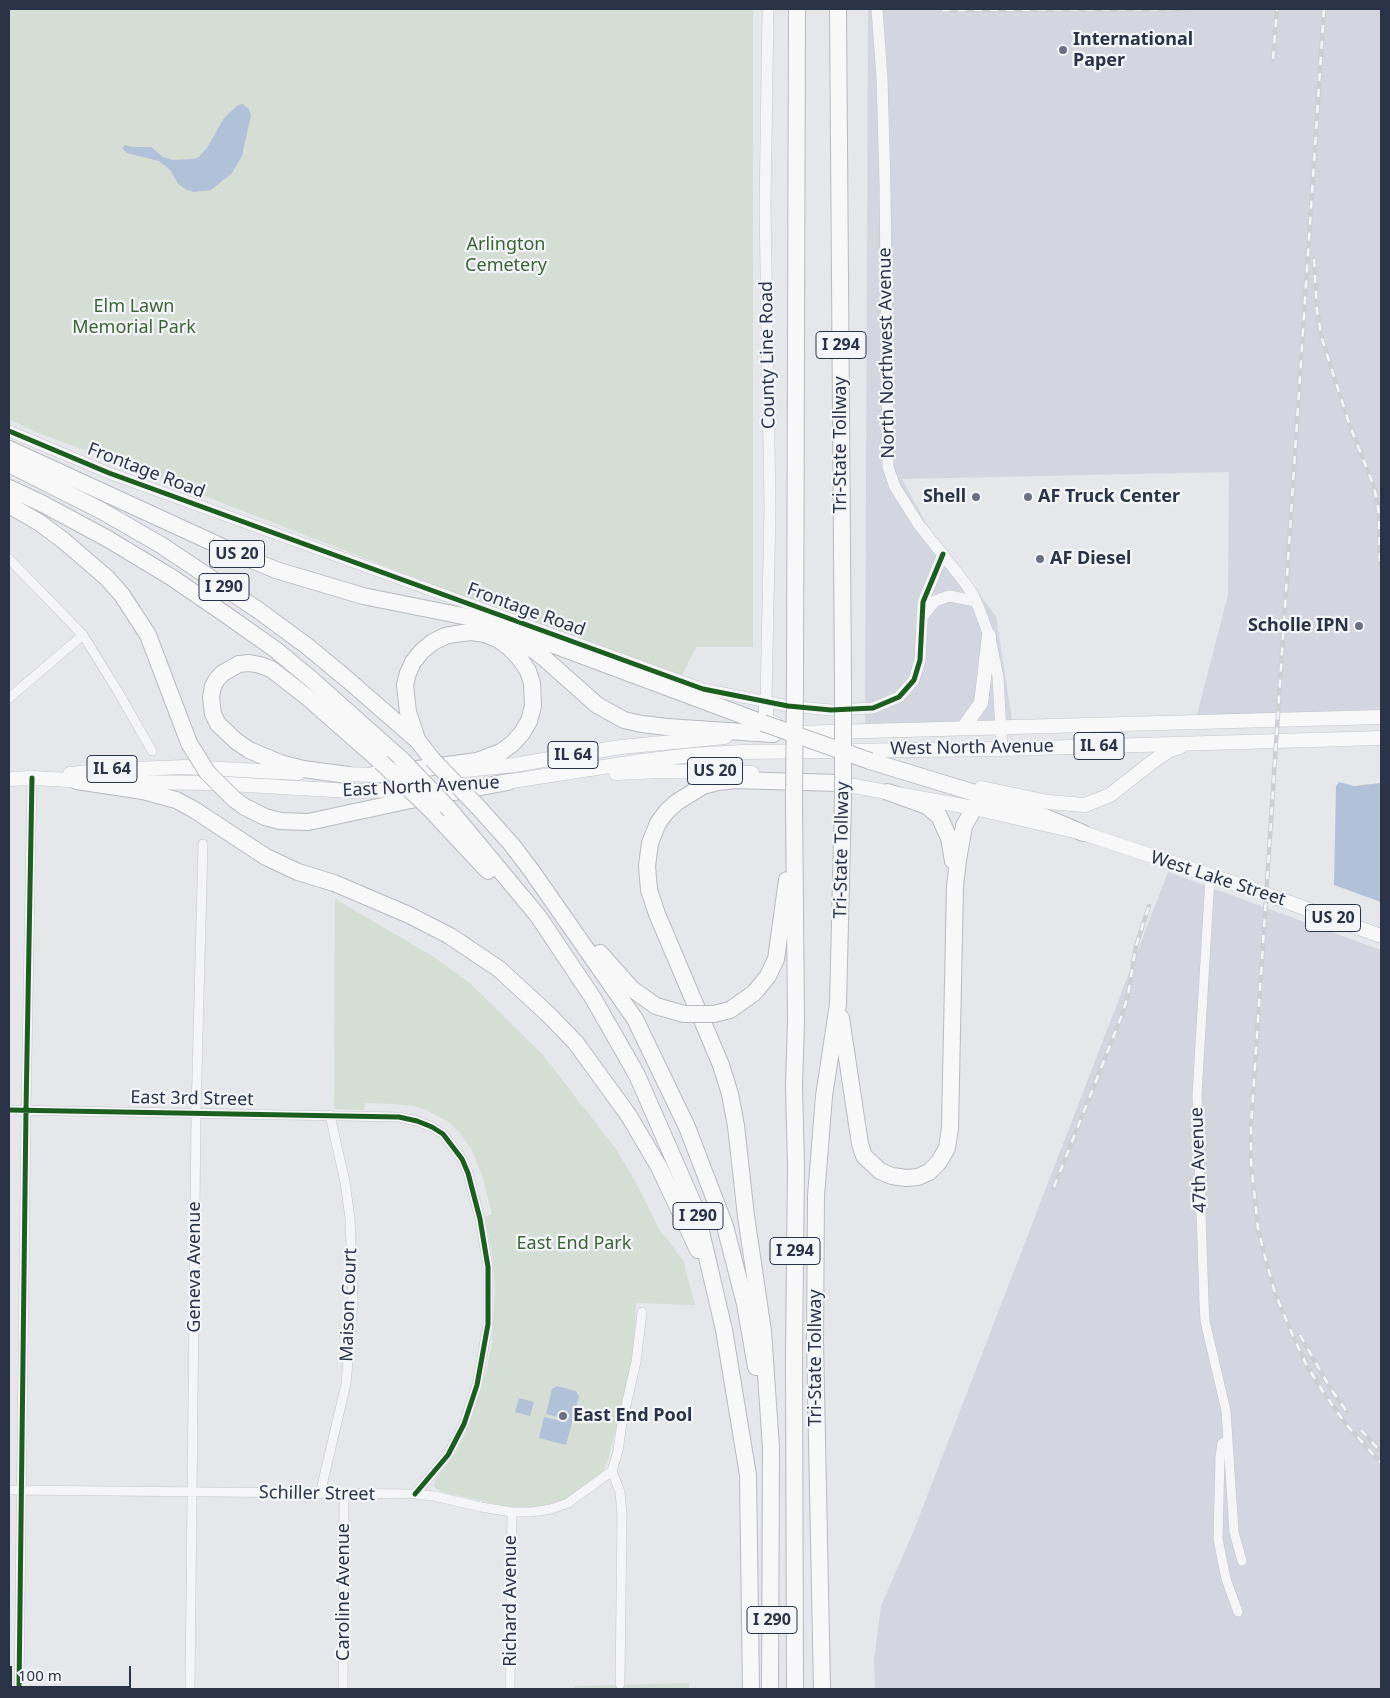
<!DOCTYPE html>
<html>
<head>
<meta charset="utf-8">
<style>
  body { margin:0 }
  #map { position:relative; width:1390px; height:1698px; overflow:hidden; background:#e5e7eb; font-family:"Noto Sans",sans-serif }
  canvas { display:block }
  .frame { position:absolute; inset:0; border:10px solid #293247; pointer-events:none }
  .scale { position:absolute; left:10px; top:1666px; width:121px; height:22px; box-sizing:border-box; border:2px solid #293247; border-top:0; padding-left:6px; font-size:15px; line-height:18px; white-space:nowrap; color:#293247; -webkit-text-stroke:4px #f3f5f9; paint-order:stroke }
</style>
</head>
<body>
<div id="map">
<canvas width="1390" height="1698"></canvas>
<div class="frame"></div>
<div class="scale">100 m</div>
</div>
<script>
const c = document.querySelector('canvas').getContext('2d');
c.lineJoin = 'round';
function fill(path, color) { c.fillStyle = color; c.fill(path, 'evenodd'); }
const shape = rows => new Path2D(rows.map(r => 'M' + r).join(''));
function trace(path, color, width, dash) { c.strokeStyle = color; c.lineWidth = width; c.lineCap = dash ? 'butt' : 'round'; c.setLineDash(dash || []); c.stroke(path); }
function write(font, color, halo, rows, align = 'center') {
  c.font = font + ' "Noto Sans",sans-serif'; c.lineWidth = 4.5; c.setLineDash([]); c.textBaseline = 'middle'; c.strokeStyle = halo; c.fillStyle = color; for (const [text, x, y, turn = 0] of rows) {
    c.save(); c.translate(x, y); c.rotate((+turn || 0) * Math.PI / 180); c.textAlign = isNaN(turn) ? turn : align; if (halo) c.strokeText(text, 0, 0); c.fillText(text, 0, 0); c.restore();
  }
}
const built = shape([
  [868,9,1381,9,1381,717,1195,722,1228,595,1229,472,902,479,927,525,996,616,1013,726,865,731],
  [1168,872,1381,950,1381,1689,875,1689,874,1660,881,1606,914,1530]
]);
const green = shape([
  [9,9,753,9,753,647,696,647,682,675,480,603,120,463,33,431,9,419],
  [335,899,434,957,471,984,542,1054,616,1149,638,1186,659,1229,683,1260,695,1305,636,1303,634,1348,623,1402,607,1463,602,1472,595,1479,568,1499,553,1505,535,1508,514,1508,442,1492,436,1489,434,1486,436,1478,451,1460,462,1442,472,1417,487,1368,492,1343,495,1289,492,1254,485,1217,492,1214,484,1182,473,1152,460,1133,449,1122,426,1110,414,1106,393,1104,365,1103,364,1110,334,1109],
  [689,1683,689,1689,575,1689,575,1686]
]);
const water = shape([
  [242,104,248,108,251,115,242,156,232,173,211,190,194,192,187,190,178,184,170,170,159,161,127,153,122,148,125,145,132,147,151,147,163,157,173,160,193,159,199,157,207,148,224,118,238,105],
  [1339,782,1354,786,1381,783,1381,902,1334,885,1336,786],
  [557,1386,576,1391,579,1396,566,1445,539,1438,544,1417,565,1422,565,1419,546,1414,552,1389],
  [519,1398,534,1402,530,1416,515,1412]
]);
const minor = shape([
  [9,559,83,635,117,690,152,751],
  [9,698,83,635],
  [1210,877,1197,1095,1204,1302,1205,1321,1226,1411,1234,1532,1242,1561],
  [9,1110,399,1117,417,1121,432,1127,443,1134,462,1159,468,1173,480,1219,488,1267,488,1324,477,1385,464,1424,448,1455,415,1494],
  [1228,1440,1222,1443,1220,1457,1218,1539,1226,1579,1238,1612],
  [9,1490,415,1494,434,1496,481,1507,512,1512,532,1512,551,1509,568,1503,612,1471],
  [320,1494,346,1384,353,1302,350,1218,345,1182,330,1115],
  [620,1684,622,1515,620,1492,612,1471,618,1451,622,1423,636,1362,642,1312],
  [19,1689,26,1110,32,778],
  [190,1689,196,1113,203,844],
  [343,1689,344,1495],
  [510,1689,512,1512]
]);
const tertiary = shape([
  [877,9,882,78,885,184,888,467,895,487,919,525,962,579,972,593,978,606,990,638,998,677,1002,749],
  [9,431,109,473,703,689,788,706,831,710,873,708,899,697,914,680,920,660,923,602,943,554],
  [922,617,935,601,949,596,976,601],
  [766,702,770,507,765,208,768,9]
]);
const primary = shape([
  [766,702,766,720,776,724],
  [964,727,981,703,989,636],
  [794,733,1381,717],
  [447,772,514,765,621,747,725,737],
  [616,773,662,771,752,773],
  [70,774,109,770,184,767,298,773],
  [337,774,383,775],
  [9,779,32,778,88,781],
  [122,782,211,783,351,791,418,790],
  [832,782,974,808,1083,833,1263,893,1381,936],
  [499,783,642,761,692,755,743,752,1002,749,1381,738],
  [981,788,1048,802,1085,805,1110,795,1155,760,1170,750,1180,747]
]);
const motorway = shape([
  [838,9,843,682],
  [9,449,242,556,276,570,363,596,478,619,562,648,763,723],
  [9,464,102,511,161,545,258,610,307,646,348,680,418,741,432,759],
  [9,488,43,504,108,539,171,577,225,614,276,650,311,679,402,760],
  [9,505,40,523,64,541,107,578,122,595,148,635,189,743],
  [517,638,543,657,597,705,624,720,642,724,667,727,773,734],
  [795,681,797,9],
  [870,761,1024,808,1083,833],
  [348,775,303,769,280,763,249,750,236,741,218,724,213,714,211,697,213,686,217,679,223,673,239,664,249,663,260,665,271,669,307,697,381,762],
  [373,775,477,761,501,752,512,744,522,733,529,721,533,706,532,683,528,671,520,659,510,648,499,640,485,634,471,632,455,634,445,636,433,642,422,651,413,662,408,673,405,685,408,712,417,739],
  [77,781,143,791,176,800,193,809,266,857,298,872,334,883,409,915,450,936,499,969,549,1015,576,1043,629,1116,659,1167,698,1250],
  [888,792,927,806,939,816,949,838,953,861],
  [794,802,796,1021,794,1086,796,1166,794,1356,795,1689],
  [245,807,265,817,280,821,308,822,406,801,508,782],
  [479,808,512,845,531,870,635,1019,687,1127,725,1226,745,1304,756,1367],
  [450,810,538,916,593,998,637,1075,696,1210,724,1330,748,1475,751,1689],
  [432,811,488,871],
  [600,953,632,989,656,1006],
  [730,1010,754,993,768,976,776,959,787,880],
  [841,1018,860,1144,864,1156,880,1171,892,1176,906,1178,918,1177,929,1172,939,1162,947,1148,950,1128,955,886,958,860,964,826,974,808,992,802,1007,802],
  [770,1689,771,1448,763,1331,746,1216,736,1126,730,1094,721,1065,657,914,649,890,647,866,650,843,658,823,667,811,677,802,703,786,718,782,735,780,838,783],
  [822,1689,815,1341,816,1196,824,1096,838,1004,843,799]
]);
const rail = shape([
  [1324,9,1251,1127,1251,1163,1258,1228,1266,1261,1275,1293,1293,1336,1307,1366,1322,1390,1345,1423,1381,1463],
  [942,10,1189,9],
  [1273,59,1277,9],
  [1314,259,1317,311,1322,339,1350,426,1373,484,1377,500,1379,515,1380,565],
  [1054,1187,1122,1015,1128,995,1136,946,1149,906],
  [1300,1335,1329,1386,1347,1412],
  [1361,1430,1381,1452]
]);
const motorwayBridge = shape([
  [843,682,843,799],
  [763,723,870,761],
  [189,743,207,772,234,799,245,807],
  [432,759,479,808],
  [402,760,450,810],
  [381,762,432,811],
  [794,802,795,681],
  [656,1006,684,1014,714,1014,730,1010]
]);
const cycleway = shape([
  [9,431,109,473,703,689,788,706,831,710,873,708,899,697,914,680,920,660,923,602,943,554],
  [9,1110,399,1117,417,1121,432,1127,443,1134,462,1159,468,1173,480,1219,488,1267,488,1324,477,1385,464,1424,448,1455,415,1494],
  [19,1689,26,1110,32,778]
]);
const markers = [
  [1063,50,5,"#6b7180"],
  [976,497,5,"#6b7180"],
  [1028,497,5,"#6b7180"],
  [1040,559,5,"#6b7180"],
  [1359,626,5,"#6b7180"],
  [563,1416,5,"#6b7180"]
];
const shields = [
  [841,345,50],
  [237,554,55],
  [224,587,50],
  [1099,746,50],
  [573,755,50],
  [112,769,50],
  [715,771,55],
  [1333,918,55],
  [698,1216,50],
  [795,1251,50],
  [772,1620,50]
];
const shieldNames = [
  ["I 294",841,345],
  ["US 20",237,554],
  ["I 290",224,587],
  ["IL 64",1099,746],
  ["IL 64",573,755],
  ["IL 64",112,769],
  ["US 20",715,771],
  ["US 20",1333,918],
  ["I 290",698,1216],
  ["I 294",795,1251],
  ["I 290",772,1620]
];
const poiNames = [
  ["International",1073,40],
  ["Paper",1073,61],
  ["Shell",966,497,"right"],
  ["AF Truck Center",1038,497],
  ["AF Diesel",1050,559],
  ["Scholle IPN",1349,626,"right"],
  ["East End Pool",573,1416]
];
const parkNames = [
  ["Arlington",506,245],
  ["Cemetery",506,266],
  ["Elm Lawn",134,307],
  ["Memorial Park",134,328],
  ["East End Park",574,1244]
];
const streetNames = [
  ["North Northwest Avenue",887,353,-91],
  ["County Line Road",768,355,-91],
  ["Tri-State Tollway",841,445,-90],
  ["Frontage Road",146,471,21],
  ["Frontage Road",526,610,20],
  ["West North Avenue",972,748,-1],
  ["East North Avenue",421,787,-3],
  ["Tri-State Tollway",842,850,-89],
  ["West Lake Street",1218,879,18],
  ["East 3rd Street",192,1099,1],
  ["47th Avenue",1199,1160,-92],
  ["Geneva Avenue",195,1267,-90],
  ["Maison Court",349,1305,-88],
  ["Tri-State Tollway",816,1358,-90],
  ["Schiller Street",317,1494,1],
  ["Caroline Avenue",344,1592,-90],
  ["Richard Avenue",511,1601,-90]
];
fill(built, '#d3d6de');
fill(green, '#d4ded5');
fill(water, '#b1c1d8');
trace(minor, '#c3c5c9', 10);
trace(tertiary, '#c3c5c9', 12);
trace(primary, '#c1c4c9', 15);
trace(motorway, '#b7bac0', 18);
trace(minor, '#f5f5f7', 9);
trace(tertiary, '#f5f5f7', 11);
trace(primary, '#f8f8f9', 14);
trace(motorway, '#f8f8f9', 16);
trace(rail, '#cecfd2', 4.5);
trace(rail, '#f3f5f9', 2.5, [8]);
trace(motorwayBridge, '#b7bac0', 18, []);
trace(motorwayBridge, '#f8f8f9', 16);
trace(cycleway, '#1b5e20', 5);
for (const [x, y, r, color] of markers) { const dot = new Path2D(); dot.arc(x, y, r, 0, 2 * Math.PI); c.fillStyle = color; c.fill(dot); trace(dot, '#f3f5f9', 2); }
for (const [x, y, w] of shields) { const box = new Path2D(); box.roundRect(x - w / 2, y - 13.5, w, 27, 4); c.fillStyle = '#f3f5f9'; c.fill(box); trace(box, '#293247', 1); }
write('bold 16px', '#293247', null, shieldNames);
write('bold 18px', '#293247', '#f3f5f9', poiNames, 'left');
write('18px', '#3a6435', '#f3f5f9', parkNames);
write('18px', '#293247', '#f3f5f9', streetNames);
</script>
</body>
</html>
